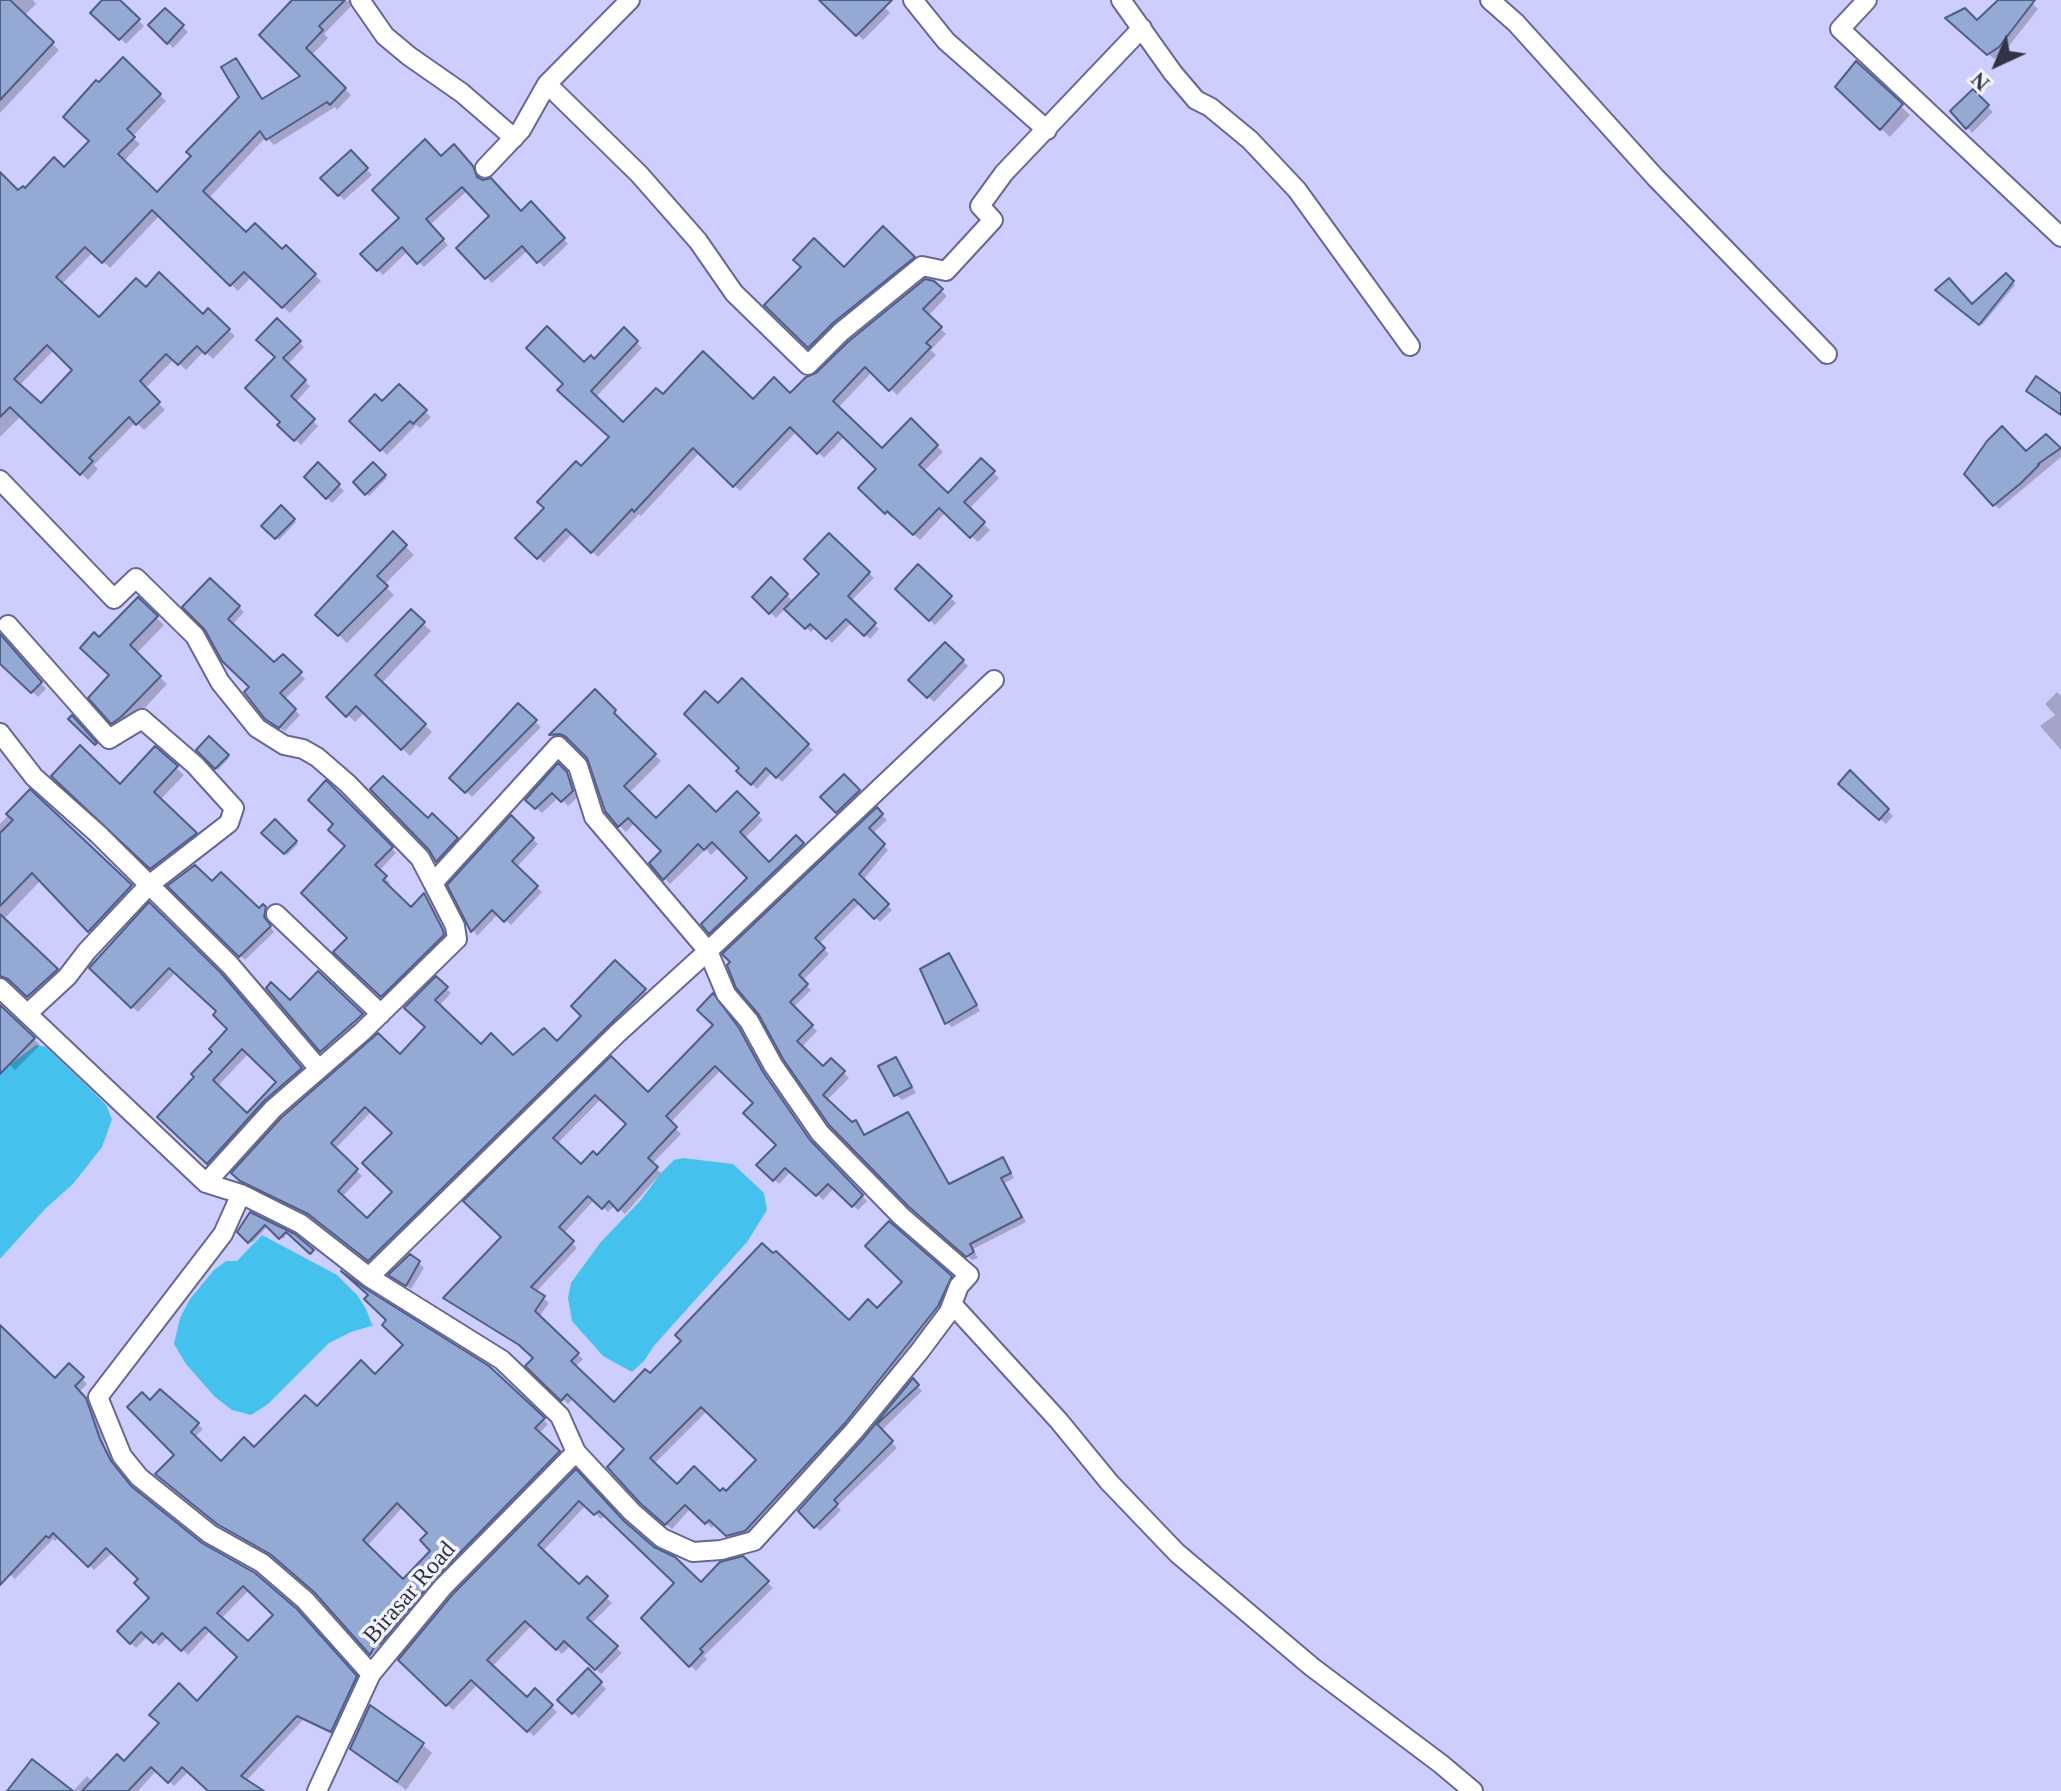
<!DOCTYPE html>
<html>
<head>
<meta charset="utf-8">
<style>
  body { margin:0 }
  #map { position:relative; width:2061px; height:1791px; overflow:hidden; background:#cecefe; font-family:"Times New Roman",serif }
  canvas { display:block }
  .north { position:absolute; left:1957px; top:24px; width:80px; height:80px; -webkit-text-stroke:6px #f3f3fd; paint-order:stroke; rotate:224deg; font-size:22px; font-weight:700; line-height:32px; text-align:center; color:#333346 }
  .north::after { content:''; display:block; margin:auto; width:28px; height:36px; background:#333346; clip-path:polygon(50% 0,100% 100%,50% 72%,0 100%) }
</style>
</head>
<body>
<div id="map">
<canvas width="2061" height="1791"></canvas>
<div class="north">N</div>
</div>
<script>
const c = document.querySelector('canvas').getContext('2d');
c.lineJoin = 'round';
function fill(path, color) { c.fillStyle = color; c.fill(path, 'evenodd'); }
const shape = rows => new Path2D(rows.map(r => 'M' + r).join(''));
function trace(path, color, width, dash) { c.strokeStyle = color; c.lineWidth = width; c.lineCap = dash ? 'butt' : 'round'; c.setLineDash(dash || []); c.stroke(path); }
function write(font, color, halo, rows, align = 'center') {
  c.font = font + ' "Times New Roman",serif'; c.lineWidth = 7; c.setLineDash([]); c.textBaseline = 'middle'; c.strokeStyle = halo; c.fillStyle = color; for (const [text, x, y, turn = 0] of rows) {
    c.save(); c.translate(x, y); c.rotate((+turn || 0) * Math.PI / 180); c.textAlign = isNaN(turn) ? turn : align; if (halo) c.strokeText(text, 0, 0); c.fillText(text, 0, 0); c.restore();
  }
}
const water = shape([
  [36,1045,46,1047,89,1088,106,1105,112,1119,102,1147,73,1184,46,1208,0,1259,0,1072],
  [683,1158,733,1164,764,1193,767,1210,747,1242,653,1347,644,1361,632,1372,603,1356,572,1321,568,1298,571,1283,600,1243,641,1200,660,1174,674,1160],
  [262,1235,337,1275,357,1295,366,1309,373,1327,371,1326,351,1332,329,1343,268,1404,251,1415,232,1410,215,1397,186,1364,174,1344,180,1318,190,1299,214,1270,226,1261,237,1261]
]);
const shadow = shape([
  [0,0,33,0,36,4,24,16,59,50,0,113],
  [105,0,117,0,144,26,126,44,93,13],
  [295,0,356,1,324,34,328,38,311,56,351,95,337,110,335,107,274,145,266,137,208,199,246,235,282,252,286,248,321,281,290,313,251,277,238,291,160,215,110,268,93,252,62,284,99,320,146,290,203,316,209,311,235,336,213,359,204,351,186,370,174,359,145,389,165,410,144,430,136,422,94,465,98,469,88,480,21,416,0,437,0,175,18,193,64,170,91,141,99,85,123,60,166,101,132,137,140,144,123,162,157,195,194,156,242,97,236,60,263,101,303,76],
  [54,350,75,370,41,406,19,386],
  [824,0,878,0,890,13,863,40],
  [2001,0,2029,0,2038,9,2004,52,1994,59,1949,18,1977,23],
  [165,10,188,32,173,48,150,25],
  [1856,64,1910,115,1890,137,1837,87],
  [1973,92,1993,112,1972,133,1953,111],
  [454,147,478,173,480,181,521,213,531,204,568,244,544,267,528,250,492,283,459,248,492,216,468,190,430,225,448,245,424,267,408,251,383,275,363,254,402,219,441,159],
  [351,152,372,175,344,200,323,178],
  [883,229,918,263,814,352,767,305,844,269],
  [2006,276,2015,285,1982,325,1938,290,1972,307],
  [933,283,947,296,928,316,946,334,931,350,936,355,897,395,872,372,838,408,882,451,911,421,943,452,923,472,948,495,981,461,999,478,969,509,990,530,978,542,946,512,920,540,894,516,892,518,860,488,879,469,845,436,824,458,797,431,740,491,700,452,641,516,639,514,598,557,573,533,544,563,518,538,612,437,566,396,584,365,594,362,624,330,642,348,595,398,624,425,663,397,753,401,790,396],
  [277,321,304,347,287,365,310,386,295,403,318,426,301,445,280,425],
  [399,387,431,417,420,428,416,425,387,455,352,421,383,404],
  [2046,437,2061,449,2061,457,1999,509,1967,474,2026,454],
  [318,465,344,491,332,503,306,477],
  [373,465,387,478,369,496,356,482],
  [281,508,296,522,279,540,264,526],
  [393,534,414,555,384,585,394,595,347,643,318,615],
  [829,536,874,578,851,601,879,629,870,639,852,622,832,643,816,627,811,632,786,608,776,618,755,597,771,580,794,602,822,574],
  [918,567,956,603,935,625,897,589],
  [210,580,244,612,232,625,274,665,283,657,305,679,284,700,300,715,285,731,273,724,252,687],
  [138,600,164,625,136,654,167,684,129,725,121,730,113,722,112,676,99,640],
  [411,612,431,631,381,684,432,732,410,756,365,712,355,722,329,697],
  [0,635,46,689,38,697,0,661],
  [945,644,968,666,934,702,911,680],
  [742,681,813,750,782,782,772,772,757,789,739,771,742,768,718,706],
  [595,692,621,718,619,720,661,761,629,793,656,821,716,815,737,794,763,820,744,839,769,865,796,838,809,850,716,938,703,924,750,878,719,847,711,855,706,849,670,884,664,878,663,851,635,822,626,832,620,826,606,810,589,757,574,743,568,740,557,740,552,735],
  [2057,692,2061,696,2061,750,2040,726,2055,715,2045,704],
  [518,706,541,727,472,797,452,778],
  [209,739,229,758,218,770,199,750],
  [155,749,184,775,160,800,202,840,158,874,53,776,120,786],
  [558,766,572,780,578,797,568,806,559,797,542,813,528,800],
  [1850,773,1893,816,1886,824,1846,789],
  [844,776,864,797,843,817,823,797],
  [30,792,139,895,98,939,41,880,3,920,62,977,35,1002,12,982,0,985,0,824],
  [337,793,396,853,379,871,390,883,387,886,411,909,425,896,448,937,387,1000,336,952,350,938,348,846,336,825],
  [877,810,887,820,872,834,888,850,863,880,892,910,880,922,860,903,819,944,829,954,802,981,811,990,793,1008,817,1031,801,1048,823,1069,832,1061,849,1078,826,1101,852,1125,855,1123,865,1136,908,1114,950,1186,1002,1159,1007,1164,1014,1178,1005,1183,1026,1222,973,1249,978,1258,972,1260,917,1212,831,1124,761,1014],
  [433,816,462,845,442,866,430,848,428,821],
  [511,818,538,844,516,868,542,892,511,925,499,913,477,936,450,885],
  [275,822,298,844,287,855,264,833],
  [212,884,259,911,263,907,270,914,268,923,274,932,245,960,170,886],
  [150,905,227,981,306,1074,214,1168,160,1117,197,1077,230,1029,219,1011,176,972,138,1012,92,968],
  [249,1053,279,1082,247,1116,217,1087],
  [949,956,980,1011,952,1027,947,1023],
  [615,963,649,995,374,1265,316,1219,247,1186,234,1173,400,1057,428,1027,436,979,451,993,439,1006,481,1046,513,1058,557,1044,584,1016],
  [372,1111,395,1133,395,1192,367,1221,342,1197,362,1176,335,1149],
  [318,974,366,1019,326,1055,268,988,290,1003],
  [718,1001,744,1035,768,1079,815,1148,867,1201,858,1210,834,1188,823,1200,791,1171,779,1184,759,1165,779,1145,756,1103,721,1070,670,1123,681,1134,652,1164,661,1173,625,1214,615,1205,608,1212,595,1199,563,1234,577,1248,536,1292,549,1303,539,1317,583,1359,574,1368,614,1405,650,1376,849,1322,950,1277,956,1283,943,1312,918,1346,750,1536,733,1540,715,1524,712,1528,691,1508,672,1529,648,1508,627,1449,574,1398,568,1404,533,1371,535,1358,526,1350,446,1298,504,1237,466,1201,611,1059,648,1094,715,1025],
  [602,1098,629,1124,597,1158,581,1167,557,1144],
  [707,1411,758,1460,726,1494,677,1487,654,1464],
  [0,1007,40,1045,15,1070,0,1056],
  [895,1059,916,1093,902,1100,896,1095],
  [250,1214,288,1233,283,1239,268,1226,252,1243,240,1231],
  [418,1262,424,1268,411,1289,391,1275],
  [0,1330,55,1381,82,1379,87,1384,78,1393,91,1405,105,1446,116,1468,132,1489,201,1545,302,1616,361,1683,336,1736,303,1720,246,1781,260,1791,211,1791,189,1771,174,1786,157,1770,138,1791,73,1791,87,1776,93,1782,124,1763,198,1703,240,1657,211,1630,188,1655,169,1636,159,1646,148,1636,136,1648,119,1631,152,1598,141,1579,113,1552,94,1570,60,1537,55,1541,53,1539,15,1579,0,1565],
  [250,1589,276,1615,248,1644,221,1619],
  [487,1367,548,1424,539,1434,563,1458,386,1647,382,1644,376,1658,319,1594,277,1558,224,1529,163,1479,176,1455,150,1403,161,1392,203,1429,194,1438,221,1464,255,1450,317,1409,375,1377],
  [403,1507,430,1533,433,1551,403,1582,367,1546],
  [913,1381,922,1391,881,1431,897,1448,837,1506,841,1510,820,1531,800,1511,864,1440],
  [576,1472,625,1524,701,1585,742,1559,773,1588,704,1656,707,1659,696,1671,644,1618,677,1583,605,1515,601,1519,586,1505,542,1552,579,1587,587,1579,612,1603,591,1624,622,1653,601,1674,571,1645,562,1654,532,1625,492,1667,527,1700,536,1691,557,1712,534,1736,478,1684,453,1710,400,1660],
  [588,1671,606,1689,579,1718,560,1700],
  [423,1745,432,1753,406,1790,352,1748]
]);
const building = shape([
  [0,0,10,0,54,42,0,100,0,0],
  [102,0,120,0,140,19,119,40,90,13,102,0],
  [292,0,345,0,319,26,323,30,306,48,346,88,330,105,327,102,266,140,260,131,203,191,246,232,255,223,282,249,286,245,316,274,282,308,244,272,230,286,152,210,102,263,85,247,56,277,99,317,136,278,146,287,159,272,203,314,208,308,230,329,205,354,197,346,178,365,166,354,140,381,160,402,136,425,129,417,89,458,93,461,80,475,10,407,0,417,0,172,18,190,23,186,25,188,54,157,64,167,89,141,63,117,96,80,99,82,123,57,161,94,127,129,135,137,118,154,157,192,191,156,186,152,239,97,221,67,236,58,262,99,300,76,259,35,292,0],
  [47,345,72,370,41,403,14,379,47,345],
  [819,0,892,0,856,36,819,0],
  [1998,0,2035,0,1999,47,1987,55,1945,18,1965,8,1977,20,1998,0],
  [165,8,184,25,167,44,148,25,165,8],
  [1856,61,1903,104,1880,130,1835,87,1856,61],
  [1973,89,1989,105,1966,129,1950,111,1973,89],
  [425,139,441,156,454,144,473,166,477,177,483,180,491,178,521,211,531,201,565,238,537,263,522,246,485,279,456,248,489,216,462,187,426,219,444,239,417,264,402,247,377,271,360,254,399,218,372,190,425,139],
  [351,150,368,168,338,196,320,178,351,150],
  [883,226,915,257,833,323,808,348,764,305,801,267,793,260,814,238,844,267,883,226],
  [2006,273,2014,281,1979,325,1935,290,1949,278,1972,304,2006,273],
  [925,279,934,281,943,289,923,309,942,327,926,343,931,347,889,391,865,367,833,401,882,448,911,418,938,445,919,465,948,493,981,458,995,471,964,502,985,522,970,538,939,508,913,535,887,511,885,514,858,488,876,469,838,432,817,454,790,427,733,487,693,448,634,512,632,509,591,553,566,529,537,559,515,538,544,508,537,502,576,461,581,466,609,437,557,390,563,384,526,348,547,326,584,362,591,355,594,359,624,327,638,341,591,391,623,422,656,388,663,394,703,351,753,399,774,377,790,393,806,377,816,373,849,341,925,279],
  [277,318,301,341,283,358,306,380,291,396,315,419,294,441,277,425,280,422,245,388,275,357,256,340,277,318],
  [2036,376,2061,394,2061,415,2026,391,2036,376],
  [399,384,427,410,413,424,410,421,380,451,349,421,375,394,382,401,399,384],
  [2002,426,2026,451,2046,434,2061,448,2038,464,2039,465,2021,483,1993,506,1964,474,1987,441,2002,426],
  [318,462,340,484,326,499,304,477,318,462],
  [373,462,386,475,365,495,353,482,373,462],
  [281,505,295,519,275,539,261,526,281,505],
  [393,531,407,545,377,576,388,586,338,636,315,615,393,531],
  [829,533,870,572,848,596,876,623,864,636,846,619,826,639,810,624,805,629,784,609,819,574,804,559,829,533],
  [918,564,952,596,929,621,895,589,918,564],
  [771,577,788,594,769,614,752,597,771,577],
  [210,578,240,606,228,619,274,662,283,654,302,672,280,693,296,709,279,728,265,719,244,692,249,687,222,661,205,630,182,607,210,578],
  [138,597,158,616,130,645,161,676,121,717,111,724,88,698,109,675,80,648,94,632,99,637,138,597],
  [411,609,425,622,375,675,426,724,401,750,356,706,346,717,326,697,411,609],
  [0,634,42,682,31,693,0,664,0,634],
  [945,642,964,660,927,698,908,680,945,642],
  [742,678,809,744,776,778,766,768,751,785,736,771,739,768,684,714,705,691,718,703,742,678],
  [595,689,616,710,614,713,656,754,624,786,656,818,689,785,716,812,737,791,759,813,740,832,769,862,796,835,804,843,709,934,701,924,747,878,712,842,704,850,698,844,663,880,649,863,661,851,628,818,618,827,605,811,587,758,566,737,560,734,549,735,595,689],
  [518,703,537,720,465,793,449,778,518,703],
  [72,715,97,743,95,745,68,719,72,715],
  [209,736,229,755,215,769,196,750,209,736],
  [80,745,120,784,155,746,178,766,154,792,197,833,150,869,51,776,80,745],
  [558,763,567,772,573,791,561,802,552,793,535,809,525,800,558,763],
  [1850,770,1889,809,1879,820,1838,784,1850,770],
  [844,774,860,790,836,813,820,797,844,774],
  [383,776,428,818,432,813,458,838,436,862,429,850,370,789,383,776],
  [326,780,393,847,375,865,387,876,383,880,411,907,424,893,443,930,444,935,381,997,333,952,347,938,301,893,345,846,328,830,333,824,308,800,326,780],
  [30,789,132,885,88,932,32,873,0,906,0,833,13,820,6,814,30,789],
  [877,807,883,814,869,828,885,844,859,874,889,904,874,919,854,899,815,938,825,948,799,975,808,984,790,1002,813,1025,797,1041,823,1066,831,1058,845,1071,823,1095,852,1122,856,1120,864,1135,908,1112,949,1184,1003,1157,1011,1173,1001,1178,1022,1217,970,1244,974,1252,966,1257,909,1207,829,1125,783,1059,759,1015,736,988,727,965,730,962,722,954,877,807],
  [511,815,534,838,512,861,538,886,504,922,492,910,471,932,447,885,511,815],
  [275,819,297,841,284,854,261,833,275,819],
  [195,865,212,881,221,872,259,908,263,904,266,907,264,917,271,926,239,957,167,886,195,865],
  [149,902,221,973,302,1068,264,1101,207,1164,157,1117,194,1077,191,1074,212,1052,209,1049,227,1029,213,1015,216,1011,169,968,131,1008,89,968,149,902],
  [242,1049,276,1082,247,1113,213,1080,242,1049],
  [0,914,58,969,27,997,8,979,0,976,0,914],
  [949,953,977,1005,945,1024,920,969,949,953],
  [615,960,646,989,368,1261,308,1214,240,1181,231,1173,281,1118,378,1033,400,1054,425,1027,404,1008,436,976,448,987,435,1000,481,1044,491,1033,513,1055,544,1028,557,1041,581,1016,571,1006,615,960],
  [365,1107,392,1133,362,1163,392,1192,367,1218,338,1191,358,1169,331,1143,365,1107],
  [318,971,363,1014,320,1052,266,988,271,982,290,1000,318,971],
  [713,993,739,1028,763,1072,810,1140,863,1195,852,1207,828,1184,816,1196,785,1168,773,1181,756,1165,776,1145,743,1113,753,1103,715,1066,666,1116,677,1127,648,1158,658,1167,618,1211,609,1201,602,1209,588,1196,559,1227,574,1241,531,1287,545,1296,535,1311,579,1353,571,1361,614,1402,645,1369,650,1373,681,1341,675,1335,762,1243,773,1253,776,1251,849,1320,868,1299,877,1308,902,1282,865,1246,889,1221,952,1276,938,1306,845,1423,745,1531,726,1536,709,1520,705,1524,685,1505,665,1525,640,1503,607,1467,624,1449,567,1394,561,1401,525,1366,533,1358,519,1345,443,1298,501,1237,463,1201,611,1056,648,1092,713,1025,697,1010,713,993],
  [595,1095,626,1124,597,1155,593,1151,581,1164,553,1138,595,1095],
  [701,1407,756,1460,726,1491,723,1488,720,1491,694,1466,677,1484,650,1458,701,1407],
  [0,1005,35,1038,0,1074,0,1005],
  [896,1057,912,1087,894,1096,878,1066,896,1057],
  [250,1212,295,1234,314,1250,310,1254,286,1232,279,1239,265,1225,248,1243,237,1232,250,1212],
  [410,1254,420,1261,406,1286,388,1275,410,1254],
  [341,1271,363,1287,489,1366,545,1418,535,1428,560,1451,434,1579,380,1644,377,1641,370,1655,314,1592,270,1554,217,1524,155,1474,174,1455,127,1407,142,1392,150,1400,160,1389,199,1423,191,1432,221,1461,244,1437,254,1447,305,1395,317,1406,361,1360,375,1374,403,1345,382,1325,386,1320,364,1299,368,1295,341,1271],
  [397,1503,427,1533,420,1540,430,1551,403,1579,363,1540,397,1503],
  [0,1325,55,1378,69,1363,84,1377,75,1386,86,1398,100,1439,111,1461,131,1486,202,1543,255,1573,297,1609,357,1676,331,1732,297,1716,241,1776,264,1791,208,1791,182,1767,168,1783,151,1767,128,1791,82,1791,117,1754,124,1761,159,1723,149,1715,179,1683,197,1701,237,1657,205,1627,181,1651,162,1633,153,1643,141,1632,130,1644,117,1631,149,1598,134,1583,138,1579,106,1548,88,1567,53,1533,49,1538,46,1536,0,1585,0,1325],
  [243,1586,273,1615,248,1641,217,1613,243,1586],
  [913,1378,919,1385,877,1424,893,1441,834,1500,838,1504,814,1528,798,1511,863,1439,913,1378],
  [576,1469,624,1521,654,1547,675,1557,701,1582,720,1562,743,1556,769,1581,700,1649,703,1652,689,1667,641,1618,674,1583,599,1511,594,1515,579,1501,538,1545,579,1584,587,1576,608,1596,587,1618,618,1646,595,1670,564,1641,556,1650,525,1621,487,1660,527,1697,535,1688,553,1705,527,1732,471,1680,446,1706,398,1660,452,1595,576,1469],
  [588,1668,602,1682,572,1714,557,1700,588,1668],
  [370,1705,424,1743,397,1782,350,1749,370,1705],
  [32,1759,73,1791,7,1791,32,1759]
]);
const street = shape([
  [360,0,385,36,409,56,462,93,514,138],
  [913,0,946,41,1047,130],
  [1121,0,1173,73,1196,100,1210,107,1250,140,1297,190,1410,346],
  [1490,0,1516,23,1655,177,1827,354],
  [1867,0,1840,29,2061,237],
  [547,84,639,174,698,241,734,293,808,365,841,332,922,266,946,271,993,220,980,206,1004,173,1142,28],
  [485,168,521,130,547,84,630,0],
  [0,480,114,599,136,578,195,636,220,682,257,728,284,745,303,749,317,757,347,783,420,858,433,883],
  [8,625,109,739,142,719,195,765,234,808,229,823,149,885,87,951,67,977,27,1014],
  [0,733,34,777,98,834,230,965,319,1069],
  [276,914,381,1014],
  [0,988,206,1183,241,1194,301,1224,369,1277,502,1360,560,1416,576,1452,632,1512,662,1538,693,1552,721,1550,754,1541,854,1431,919,1352,949,1312,959,1286,969,1275,901,1216,820,1133,773,1065,749,1021,726,994,708,951,994,680],
  [206,1183,273,1109,362,1032,457,939,455,926,433,883,558,746,578,766,594,817,708,951,619,1032,369,1277],
  [241,1194,223,1234,98,1397,122,1456,139,1477,210,1534,262,1563,305,1600,371,1674],
  [953,1305,1059,1421,1109,1482,1177,1553,1312,1667,1441,1764,1473,1791],
  [317,1791,371,1674,443,1587,576,1452]
]);
const streetNames = [
  ["Birasar Road",410,1593,-49]
];
fill(water, '#44c1ec');
fill(shadow, '#0003');
fill(building, '#94a9d4');
trace(building, '#4e5f86', 2);
trace(street, '#686791', 22);
trace(street, '#fff', 18);
write('24px', '#333346', '#f3f3fd', streetNames);
</script>
</body>
</html>
